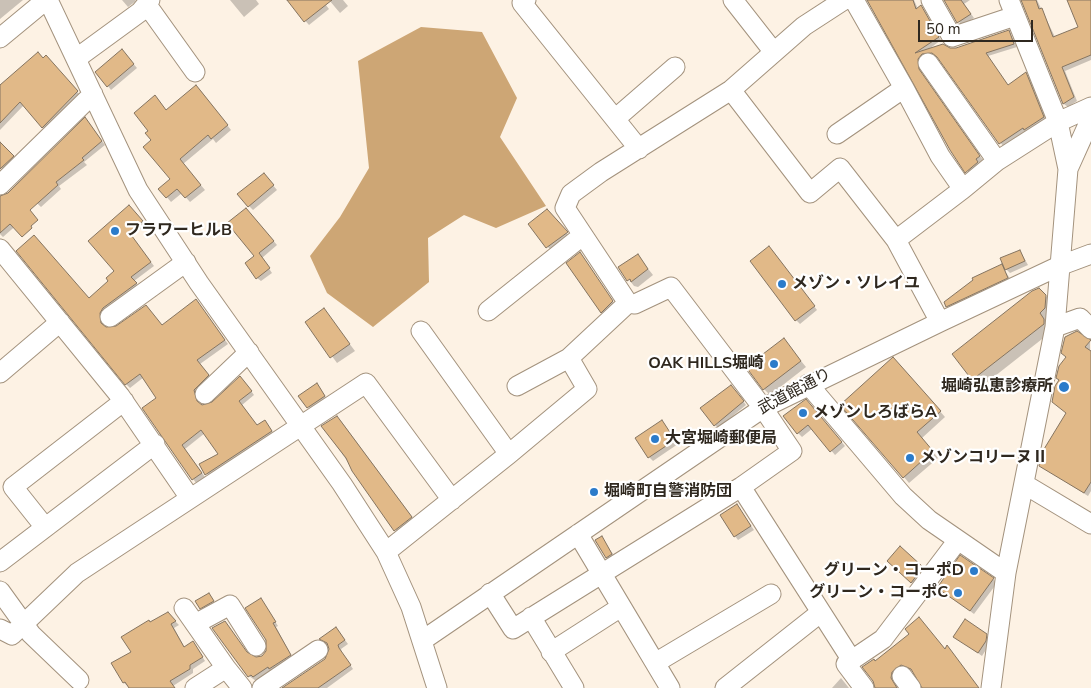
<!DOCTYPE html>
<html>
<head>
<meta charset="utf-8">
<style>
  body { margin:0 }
  #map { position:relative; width:1091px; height:688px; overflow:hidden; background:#fdf2e4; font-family:"Nunito Sans",sans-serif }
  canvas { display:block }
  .scale { position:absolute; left:918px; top:20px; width:115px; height:22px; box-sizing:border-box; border:2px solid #2f281f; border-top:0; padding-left:6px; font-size:15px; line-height:18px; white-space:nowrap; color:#2f281f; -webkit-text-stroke:4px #fff; paint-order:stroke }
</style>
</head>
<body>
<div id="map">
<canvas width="1091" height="688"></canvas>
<div class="scale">50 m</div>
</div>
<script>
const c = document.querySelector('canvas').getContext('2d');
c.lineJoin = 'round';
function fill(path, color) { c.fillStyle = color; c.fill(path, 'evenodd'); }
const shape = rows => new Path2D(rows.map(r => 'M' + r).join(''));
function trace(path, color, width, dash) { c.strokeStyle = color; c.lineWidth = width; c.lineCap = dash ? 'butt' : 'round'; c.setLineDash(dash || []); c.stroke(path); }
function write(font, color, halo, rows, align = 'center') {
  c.font = font + ' "Nunito Sans","Noto Sans JP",sans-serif'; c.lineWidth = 4.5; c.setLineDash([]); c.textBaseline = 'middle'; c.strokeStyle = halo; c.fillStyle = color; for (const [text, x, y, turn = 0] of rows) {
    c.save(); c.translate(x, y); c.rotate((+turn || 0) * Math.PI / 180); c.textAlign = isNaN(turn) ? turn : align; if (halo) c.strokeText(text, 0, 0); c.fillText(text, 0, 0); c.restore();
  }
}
const forest = shape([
  [421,27,482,32,517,98,500,137,546,206,496,228,464,215,428,238,429,282,373,327,327,293,310,256,340,217,369,168,358,61]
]);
const shadow = shape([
  [0,0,23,0,0,19],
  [122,0,135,0,136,1,128,7],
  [230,0,256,0,259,4,244,17],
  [287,0,322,0,329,9,309,25],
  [329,0,343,0,348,6,340,13],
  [868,0,914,0,918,9,921,7,924,10,941,40,929,49,956,49,1009,31,1017,47,988,56,1008,86,1026,74,1029,77,1047,121,1029,133,1027,131,1003,146,937,56,926,57,921,63,922,74,983,160,978,163,981,166,970,175],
  [944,0,970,0,964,4,974,18,962,26],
  [1022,0,1037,0,1055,37,1079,28,1068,0,1091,0,1091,60,1065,71,1077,101,1068,107,1064,104],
  [126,55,137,68,111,90,108,86],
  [46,57,80,95,46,131,24,105,0,130,0,85],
  [201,91,231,130,216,143,213,139,183,164,205,190,190,202,182,193,171,202,160,189,172,179,150,131,159,101,167,111],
  [89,123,105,145,84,162,87,165,59,186,61,189,41,207,18,185],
  [0,144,16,160,5,171,0,167],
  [267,178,277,190,253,210,249,206],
  [0,203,20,222,3,237,0,234],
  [133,210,145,225,132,237,154,266,134,281,140,288,103,317,104,327,163,326,196,301,228,344,200,364,211,379,197,394,199,405,202,406,213,404,244,381,254,395,242,405,257,426,265,421,275,435,210,478,201,465,220,454,205,433,185,449,205,477,196,483,144,409,158,398,144,377,130,388,126,384,89,299,110,281,115,271],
  [250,213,277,245,262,258,272,273,261,281,257,278],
  [552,216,571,238,552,252,530,224],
  [773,251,817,310,800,324,796,320],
  [1020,251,1028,265,1010,273,1006,269],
  [580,254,616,306,605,316,602,312],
  [638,256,653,275,638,287,634,286,619,267],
  [1002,266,1012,282,952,310,947,306,975,280],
  [1039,289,1053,303,1051,332,981,387,953,354],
  [324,310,355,351,337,363,307,322],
  [784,340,806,367,770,395,764,389],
  [1090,341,1091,491,1088,496,1040,466,1067,414,1058,378],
  [899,364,945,417,922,438,938,458,909,483,904,477],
  [320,389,328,400,312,411,300,396],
  [735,390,746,405,718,428,715,425],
  [810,405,845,446,835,455,813,428,802,437,798,433],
  [341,421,415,521,399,534,323,427],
  [662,422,678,444,653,461,649,457],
  [737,505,754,530,738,540,735,536],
  [602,538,617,560,612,563,606,557],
  [900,548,926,572,916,586,889,561],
  [993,579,997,583,974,614,939,588],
  [209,595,218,607,207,614,201,608],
  [261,600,278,626,276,627,293,659,259,683,249,676,225,622,248,655,256,659,262,657,267,651],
  [167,613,179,625,174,628,185,648,193,642,205,661,193,669,193,673,173,686,175,688,130,688,124,683,113,664,133,653,150,624],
  [339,632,348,644,341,649,342,653,353,669,327,688,282,688,326,660,330,649,321,639],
  [986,635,990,639,989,645,982,656,955,637],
  [945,651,979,688,923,688,915,672,906,668,898,671,894,682,898,688,875,688,875,662],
  [841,678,849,688,832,688]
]);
const building = shape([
  [287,0,332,0,304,22,287,0],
  [867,0,913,0,916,9,921,5,939,37,915,53,943,44,950,48,956,48,1009,30,1014,44,986,53,1008,85,1026,72,1044,117,1024,130,1023,128,999,144,937,57,932,53,922,54,918,59,919,69,980,156,976,159,978,162,965,173,950,150,867,0],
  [944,0,961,0,971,14,957,23,944,0],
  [1021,0,1036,0,1039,9,1042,8,1053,37,1078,27,1067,0,1091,0,1091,55,1062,67,1074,97,1063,104,1021,0],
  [122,49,134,64,107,87,95,72,122,49],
  [38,52,43,58,46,55,78,91,42,128,20,102,0,123,0,85,38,52],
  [196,85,228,125,211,139,208,135,180,159,201,185,185,198,177,189,166,198,158,189,170,179,143,147,151,140,145,133,148,131,134,113,155,95,166,110,196,85],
  [85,117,102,141,82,158,84,160,56,182,58,185,30,210,38,220,31,226,32,228,22,237,10,224,0,233,0,196,8,193,85,117],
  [0,142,14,156,0,169,0,142],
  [264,173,274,185,248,207,237,194,264,173],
  [129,205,143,221,129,232,151,262,131,277,137,283,103,308,100,313,101,323,106,327,116,326,146,305,162,325,196,299,225,340,197,360,209,375,194,390,197,401,202,405,212,402,240,376,252,391,239,401,257,425,265,420,272,431,205,475,199,464,218,454,201,430,182,445,202,473,192,480,142,408,156,398,140,374,125,385,16,251,34,235,89,298,108,281,106,278,114,271,88,241,129,205],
  [246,208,274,241,259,253,270,268,256,279,245,263,254,256,227,223,246,208],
  [547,209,568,232,546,248,528,224,547,209],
  [769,246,815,306,795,321,750,261,769,246],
  [1020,250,1025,261,1005,270,1000,258,1020,250],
  [580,252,613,301,601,313,566,263,580,252],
  [638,254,648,269,631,282,630,279,627,281,618,267,638,254],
  [1002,264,1008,278,946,307,944,302,973,280,972,278,1002,264],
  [1039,288,1046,295,1045,308,1040,313,1044,319,1044,324,972,380,952,354,1032,291,1039,288],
  [324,308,350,344,330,358,305,322,324,308],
  [1077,331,1091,340,1085,347,1091,351,1091,482,1084,493,1039,466,1041,454,1066,413,1052,402,1055,386,1059,380,1056,378,1059,366,1066,357,1061,353,1065,337,1077,331],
  [784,338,801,361,763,390,746,367,784,338],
  [893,357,941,411,917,432,933,451,903,478,840,405,893,357],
  [317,383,325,396,307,408,298,396,317,383],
  [731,385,744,401,714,426,700,408,731,385],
  [806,399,842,442,830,452,808,425,797,434,783,416,806,399],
  [337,416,412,517,394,531,352,471,346,458,321,426,337,416],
  [662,420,675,440,648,458,635,438,662,420],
  [737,504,751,526,734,537,720,515,737,504],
  [602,536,612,554,606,558,595,540,602,536],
  [900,546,923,567,911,583,887,561,900,546],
  [960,555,994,578,970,611,937,588,960,555],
  [209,593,214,601,200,609,195,601,209,593],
  [261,598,276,622,273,623,291,655,269,669,268,667,253,677,251,675,248,677,212,628,225,621,247,652,256,657,262,656,266,651,266,640,245,608,261,598],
  [168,612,176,621,171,624,184,647,193,641,203,657,190,665,190,669,170,681,175,688,129,688,125,682,123,683,111,663,131,652,121,637,149,620,150,622,168,612],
  [919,617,945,649,947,645,979,688,922,688,911,669,901,665,892,672,891,678,897,688,875,688,873,681,862,667,874,659,875,661,909,634,905,629,919,617],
  [965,619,987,634,986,641,978,653,953,637,965,619],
  [336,627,345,640,338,645,339,648,351,665,318,688,282,688,325,659,329,649,327,643,319,639,336,627]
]);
const minor = shape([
  [48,0,138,190,199,283,342,484,386,552,411,607,437,688],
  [526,0,522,3,639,149],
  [733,0,773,51],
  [854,0,904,88,940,156,963,189,997,161,1058,122,1091,107],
  [931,0,952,37,1015,16],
  [147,5,195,72],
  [0,38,46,0],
  [77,58,140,12,150,0],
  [928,63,997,161],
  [731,90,810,193,840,168,896,240,940,322],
  [615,119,675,67],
  [837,134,904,88],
  [1068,169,1091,118],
  [0,185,93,94],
  [896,240,963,189],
  [0,249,120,396,190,498],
  [488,311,582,236],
  [110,317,186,262],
  [1055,327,1080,318,1091,329],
  [421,331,509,454],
  [0,373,60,322],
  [808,384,903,496,929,520,1006,573],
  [517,386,569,358],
  [205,394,249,352],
  [1024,484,1091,524],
  [741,487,851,659],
  [44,526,13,487,124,401],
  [578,534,670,688],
  [386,552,509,454,587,389,569,358,628,303],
  [0,562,155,444],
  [0,591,31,634,79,680],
  [490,593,513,629,741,487,792,451,763,408,671,287,635,304,628,303,565,208,571,194,601,172,731,90,804,26,844,0],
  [184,608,226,668],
  [531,617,574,688],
  [195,624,230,605,256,646],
  [0,629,12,635,77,573,366,383,452,500],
  [423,640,763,408,940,322,1059,266,1091,254],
  [551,652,621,607],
  [655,663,771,594],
  [902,676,911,688],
  [195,688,226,668,242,688],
  [262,688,318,650],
  [725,688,820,613],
  [864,688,846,664,883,639,958,540],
  [991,688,1006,573,1055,327,1068,169,1058,122,1009,0]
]);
const markers = [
  [115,231,5,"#2b7bca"],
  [782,284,5,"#2b7bca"],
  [774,364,5,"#2b7bca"],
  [1064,387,6,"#2b7bca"],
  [803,413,5,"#2b7bca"],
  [655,439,5,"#2b7bca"],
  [910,458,5,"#2b7bca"],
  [594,492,5,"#2b7bca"],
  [974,571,5,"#2b7bca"],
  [958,593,5,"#2b7bca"]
];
const poiNames = [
  ["フラワーヒルB",125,231],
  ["メゾン・ソレイユ",792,284],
  ["OAK HILLS堀崎",764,364,"right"],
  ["堀崎弘恵診療所",1053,387,"right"],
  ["メゾンしろばらA",813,413],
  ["大宮堀崎郵便局",665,439],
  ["メゾンコリーヌⅡ",920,458],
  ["堀崎町自警消防団",604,492],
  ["グリーン・コーポD",964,571,"right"],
  ["グリーン・コーポC",948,593,"right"]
];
const streetNames = [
  ["武道館通り",795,392,-28]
];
fill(forest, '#cda675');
fill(shadow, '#0003');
fill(building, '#e1b988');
trace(building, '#857460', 1);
trace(minor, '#a3927d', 21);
trace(minor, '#fff', 19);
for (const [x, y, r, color] of markers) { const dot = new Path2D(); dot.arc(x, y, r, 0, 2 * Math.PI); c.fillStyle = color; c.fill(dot); trace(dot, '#fff', 2); }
write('bold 16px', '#2f281f', '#fff', poiNames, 'left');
write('16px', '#2f281f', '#fff', streetNames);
</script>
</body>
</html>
